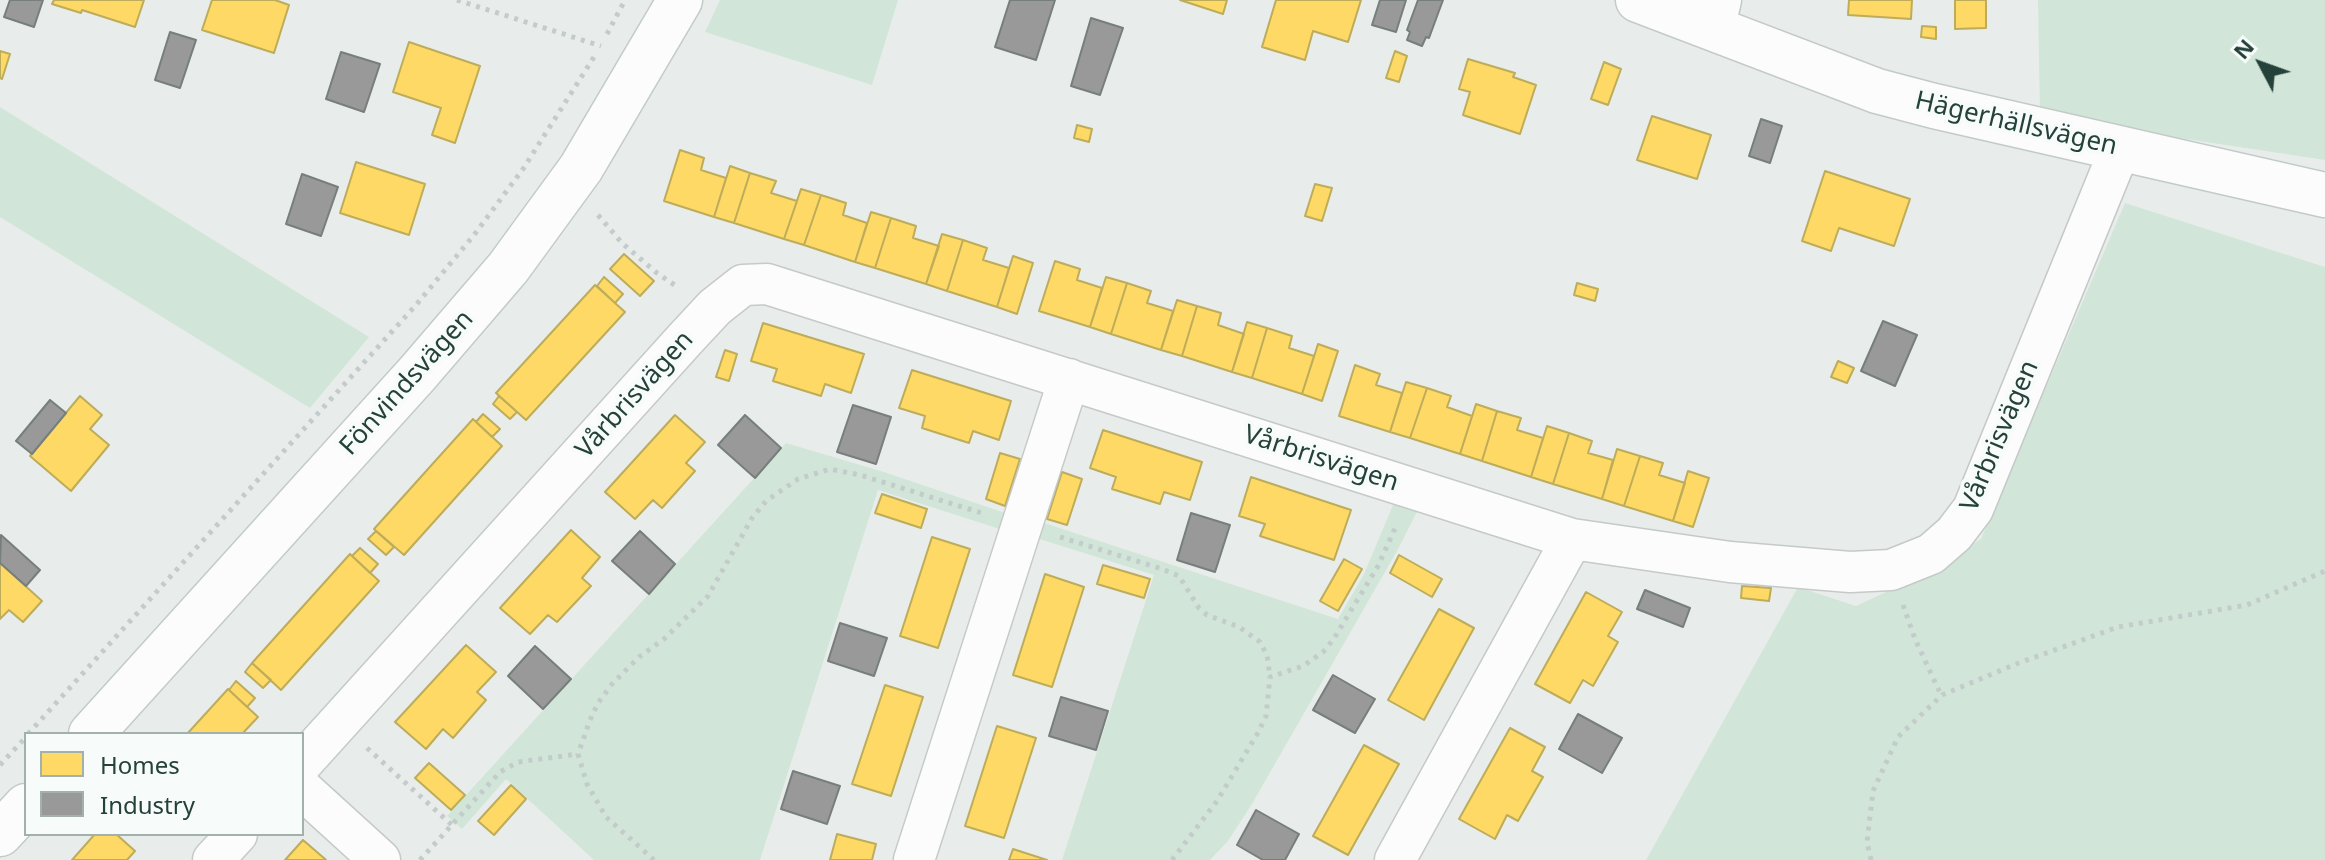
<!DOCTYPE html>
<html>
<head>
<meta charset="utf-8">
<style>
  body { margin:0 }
  #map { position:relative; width:2325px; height:860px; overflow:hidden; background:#e8edeb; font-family:"Noto Sans",sans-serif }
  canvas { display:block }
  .legend { position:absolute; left:24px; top:732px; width:280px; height:104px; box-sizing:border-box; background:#f7fbf9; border:2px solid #a3b1ad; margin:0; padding:10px 14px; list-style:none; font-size:24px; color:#24423a }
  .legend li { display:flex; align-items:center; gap:16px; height:40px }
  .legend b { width:40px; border:2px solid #a3b1ad }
  .north { position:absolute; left:2221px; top:24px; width:80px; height:80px; -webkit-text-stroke:6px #f7fbf9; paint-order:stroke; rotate:311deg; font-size:22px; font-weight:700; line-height:32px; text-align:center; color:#24423a }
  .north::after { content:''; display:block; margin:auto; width:28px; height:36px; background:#24423a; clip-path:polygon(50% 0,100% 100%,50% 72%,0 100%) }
</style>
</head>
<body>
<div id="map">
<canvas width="2325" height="860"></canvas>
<ul class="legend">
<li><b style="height:22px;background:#ffd966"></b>Homes</li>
<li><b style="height:22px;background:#999"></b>Industry</li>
</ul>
<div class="north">N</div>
</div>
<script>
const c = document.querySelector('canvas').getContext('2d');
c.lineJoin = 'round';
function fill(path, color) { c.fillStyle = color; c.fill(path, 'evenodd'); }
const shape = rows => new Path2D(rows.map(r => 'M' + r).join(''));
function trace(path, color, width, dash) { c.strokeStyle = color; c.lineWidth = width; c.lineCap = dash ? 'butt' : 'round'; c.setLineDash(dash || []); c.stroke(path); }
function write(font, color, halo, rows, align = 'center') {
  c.font = font + ' "Noto Sans",sans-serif'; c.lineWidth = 8; c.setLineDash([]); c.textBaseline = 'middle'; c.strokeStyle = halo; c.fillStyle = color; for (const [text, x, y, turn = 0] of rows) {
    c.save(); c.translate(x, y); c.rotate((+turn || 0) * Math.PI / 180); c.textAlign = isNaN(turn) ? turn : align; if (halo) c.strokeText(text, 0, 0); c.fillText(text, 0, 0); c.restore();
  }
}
const green = shape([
  [720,0,898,0,872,85,705,32],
  [2038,0,2325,0,2325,160,2173,137,2040,113],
  [0,107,369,337,310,408,0,217],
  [2125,203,2325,267,2325,860,1646,860,1798,587,1856,606,1925,574,1981,539],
  [786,443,884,472,1008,514,1003,530,878,490,760,860,594,860,506,779,462,829,447,816],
  [1396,498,1420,506,1397,551,1252,804,1228,841,1210,860,1062,860,1154,575,1033,537,1038,521,1338,619,1364,574]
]);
const homes = shape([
  [54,0,144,0,135,27,82,10,81,13,52,4,54,0],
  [212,0,275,0,289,5,274,53,202,30,212,0],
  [1180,0,1227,0,1223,14,1180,0],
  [1276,0,1361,0,1348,42,1313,31,1305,60,1262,47,1276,0],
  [1849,0,1912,0,1911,19,1848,15,1849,0],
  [1955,0,1986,0,1986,28,1955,29,1955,0],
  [1922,26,1936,27,1936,39,1921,37,1922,26],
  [409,42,480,66,455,143,432,135,441,108,393,92,409,42],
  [0,51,10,54,2,79,0,78,0,51],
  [1395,51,1407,56,1399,82,1386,78,1395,51],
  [1468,59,1515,73,1513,77,1536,85,1520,134,1463,115,1470,92,1459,89,1468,59],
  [1604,62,1621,69,1608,105,1591,99,1604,62],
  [1652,116,1711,135,1697,179,1637,160,1652,116],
  [1077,125,1092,129,1089,142,1074,138,1077,125],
  [680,150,704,158,701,170,726,178,714,217,664,201,680,150],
  [356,162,425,184,409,235,340,213,356,162],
  [730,166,750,173,734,223,714,217,730,166],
  [1825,171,1910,199,1894,246,1839,228,1831,251,1802,241,1825,171],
  [750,173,776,181,771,193,797,201,784,239,734,223,750,173],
  [1315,184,1332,188,1322,221,1305,216,1315,184],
  [801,189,821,195,804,245,784,239,801,189],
  [821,195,846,203,843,215,867,223,855,262,804,245,821,195],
  [871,212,891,218,875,268,855,262,871,212],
  [891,218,916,226,913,238,939,246,926,284,875,268,891,218],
  [942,234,963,240,947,291,926,284,942,234],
  [963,240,987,248,983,260,1009,268,997,307,947,291,963,240],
  [624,254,654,281,640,296,610,269,624,254],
  [1013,256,1033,263,1017,314,997,307,1013,256],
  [1055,261,1080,269,1077,280,1102,288,1090,327,1039,311,1055,261],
  [604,277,623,294,615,303,597,286,604,277],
  [1106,277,1127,283,1111,334,1090,327,1106,277],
  [1127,283,1151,291,1147,303,1173,311,1161,350,1111,334,1127,283],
  [1577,283,1598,289,1595,301,1574,295,1577,283],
  [595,285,625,312,526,420,496,393,595,285],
  [1177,300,1197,306,1182,356,1161,350,1177,300],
  [1197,306,1221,313,1218,325,1244,334,1232,372,1182,356,1197,306],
  [1247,322,1267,328,1252,378,1232,372,1247,322],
  [763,323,864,354,851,393,825,384,821,396,773,381,777,369,751,361,763,323],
  [1267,328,1292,336,1289,348,1314,356,1302,394,1252,378,1267,328],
  [1318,344,1338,351,1322,401,1302,394,1318,344],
  [725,350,737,354,729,381,716,377,725,350],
  [1838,361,1854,368,1847,383,1831,377,1838,361],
  [1355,365,1380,374,1376,385,1402,393,1390,432,1339,416,1355,365],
  [912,370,1011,401,999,440,973,431,969,443,922,428,925,416,899,408,912,370],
  [1406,382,1427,388,1410,438,1390,432,1406,382],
  [1427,388,1451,396,1447,407,1472,416,1460,454,1410,438,1427,388],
  [80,396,102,415,90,429,109,445,71,491,30,456,80,396],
  [499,396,517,412,510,419,493,404,499,396],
  [1476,404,1497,411,1482,461,1460,454,1476,404],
  [1497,411,1521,418,1517,430,1543,438,1531,477,1482,461,1497,411],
  [483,414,500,429,492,437,476,422,483,414],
  [675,415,705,442,686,463,695,471,662,508,653,500,635,519,605,492,675,415],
  [473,419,502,446,404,555,374,529,473,419],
  [1547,426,1569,433,1553,484,1531,477,1547,426],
  [1103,430,1202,462,1190,500,1164,492,1160,504,1112,489,1116,477,1090,468,1103,430],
  [1569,433,1592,441,1588,453,1613,460,1602,499,1553,484,1569,433],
  [1617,449,1640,456,1624,506,1602,499,1617,449],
  [1000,453,1020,459,1005,506,986,499,1000,453],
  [1640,456,1663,463,1659,475,1685,483,1673,521,1624,506,1640,456],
  [1688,471,1709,478,1693,527,1673,521,1688,471],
  [1062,472,1082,479,1067,525,1047,519,1062,472],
  [1251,477,1351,510,1334,560,1260,536,1265,524,1239,516,1251,477],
  [882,494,927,509,921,528,875,513,882,494],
  [571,530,600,557,582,578,591,586,557,622,548,615,530,634,500,608,571,530],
  [376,531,394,547,386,555,368,539,376,531],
  [932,537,970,549,938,648,900,636,932,537],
  [360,548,378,564,370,573,352,556,360,548],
  [350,554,379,581,281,690,252,663,350,554],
  [1399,555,1442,579,1432,597,1390,573,1399,555],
  [1344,559,1362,569,1338,611,1320,601,1344,559],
  [0,563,42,601,23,622,9,610,0,619,0,563],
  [1103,565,1150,579,1144,598,1097,584,1103,565],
  [1045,574,1084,587,1052,687,1013,675,1045,574],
  [1742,586,1771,588,1769,601,1741,598,1742,586],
  [1586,592,1622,612,1608,636,1618,642,1593,686,1583,680,1570,703,1535,684,1586,592],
  [1439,609,1474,628,1424,720,1388,700,1439,609],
  [466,645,496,672,477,692,486,700,453,738,443,729,426,749,395,722,466,645],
  [252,663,271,680,263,688,245,672,252,663],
  [236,681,255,698,247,707,229,690,236,681],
  [885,685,923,697,891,796,852,784,885,685],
  [228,689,258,717,242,734,187,734,228,689],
  [997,726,1036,738,1004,838,965,826,997,726],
  [1510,728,1545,747,1532,771,1543,777,1518,821,1507,815,1495,839,1459,819,1510,728],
  [1364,745,1399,764,1348,855,1313,836,1364,745],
  [429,763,465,795,451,810,415,778,429,763],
  [511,785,526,799,494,835,478,821,511,785],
  [95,834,116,834,135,851,127,860,72,860,95,834],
  [837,834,876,844,872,860,830,860,837,834],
  [303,840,325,859,326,860,285,860,303,840],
  [1013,849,1047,860,1009,860,1013,849]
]);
const industry = shape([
  [10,0,43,0,34,27,4,17,10,0],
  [1010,0,1055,0,1036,60,995,47,1010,0],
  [1380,0,1406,0,1396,32,1372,25,1380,0],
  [1418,0,1443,0,1429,38,1426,37,1422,46,1407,40,1410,32,1407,30,1418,0],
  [1091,18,1123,28,1100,95,1071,86,1091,18],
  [170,32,196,40,180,88,155,80,170,32],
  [341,52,380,64,364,112,326,99,341,52],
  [1761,119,1782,126,1770,163,1749,156,1761,119],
  [302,174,338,187,321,236,286,224,302,174],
  [1883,321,1917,335,1895,386,1861,371,1883,321],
  [50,400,66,413,32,454,16,441,50,400],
  [853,405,891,417,876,464,837,452,853,405],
  [745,415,781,448,755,478,718,445,745,415],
  [1191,513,1230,525,1215,572,1177,560,1191,513],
  [640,531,675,564,649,594,612,561,640,531],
  [1,535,40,570,26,586,0,563,1,535],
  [1645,590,1690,608,1683,627,1637,609,1645,590],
  [840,623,887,638,874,676,828,661,840,623],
  [535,646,571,679,543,709,508,676,535,646],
  [1333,675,1375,699,1355,733,1313,710,1333,675],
  [1061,697,1108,711,1096,750,1049,736,1061,697],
  [1578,714,1622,738,1602,773,1559,749,1578,714],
  [793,771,840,786,827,824,781,809,793,771],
  [1256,810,1299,834,1285,860,1263,860,1237,845,1256,810]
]);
const path = shape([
  [457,0,601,46],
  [607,34,625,0],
  [598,215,622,243,657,273,679,288],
  [1060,537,1162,569,1179,576,1199,608,1207,615,1239,627,1260,642,1267,655,1270,677],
  [1903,605,1915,639,1941,695],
  [28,734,416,305,474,235,523,169,594,57],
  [367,748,452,825],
  [0,765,26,737],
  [420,860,500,772,518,762,578,754],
  [654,860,606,817,587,784,578,754,590,720,598,703,612,684,639,657,664,639,708,596,752,518,766,501,798,479,830,469,860,475,985,514],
  [1172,860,1217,801,1259,731,1266,716,1270,677,1303,666,1323,652,1333,640,1378,566,1397,524],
  [1871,860,1867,842,1873,791,1898,737,1942,695,2016,664,2118,627,2247,605,2325,571]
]);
const street = shape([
  [1714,30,1721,0],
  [302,763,687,337,715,307,743,285,767,284,1572,539,1730,562,1850,572,1891,570,1931,554,1954,534,1973,509,2120,149],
  [302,789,380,860],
  [213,860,237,834],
  [914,860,1069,379],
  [1395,860,1572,539]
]);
const secondary = shape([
  [1638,0,1877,91,1934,106,2325,195],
  [91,734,417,374,508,268,581,168,680,0],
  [0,834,26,806]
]);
const streetNames = [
  ["Hägerhällsvägen",2016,124,13],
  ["Fönvindsvägen",407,383,-48],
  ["Vårbrisvägen",635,395,-48],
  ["Vårbrisvägen",2000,436,-67],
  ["Vårbrisvägen",1321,459,18]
];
fill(green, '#d1e6d8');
fill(homes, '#ffd966');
trace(homes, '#bdac59', 2);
fill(industry, '#999');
trace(industry, '#767f7c', 2);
trace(street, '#c5cac8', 43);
trace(secondary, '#c3cbc8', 47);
trace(path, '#c3ccca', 5, [4, 6]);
trace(street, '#fcfcfc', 40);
trace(secondary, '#fcfcfc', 44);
write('26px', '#24423a', '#f7fbf9', streetNames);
</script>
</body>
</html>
